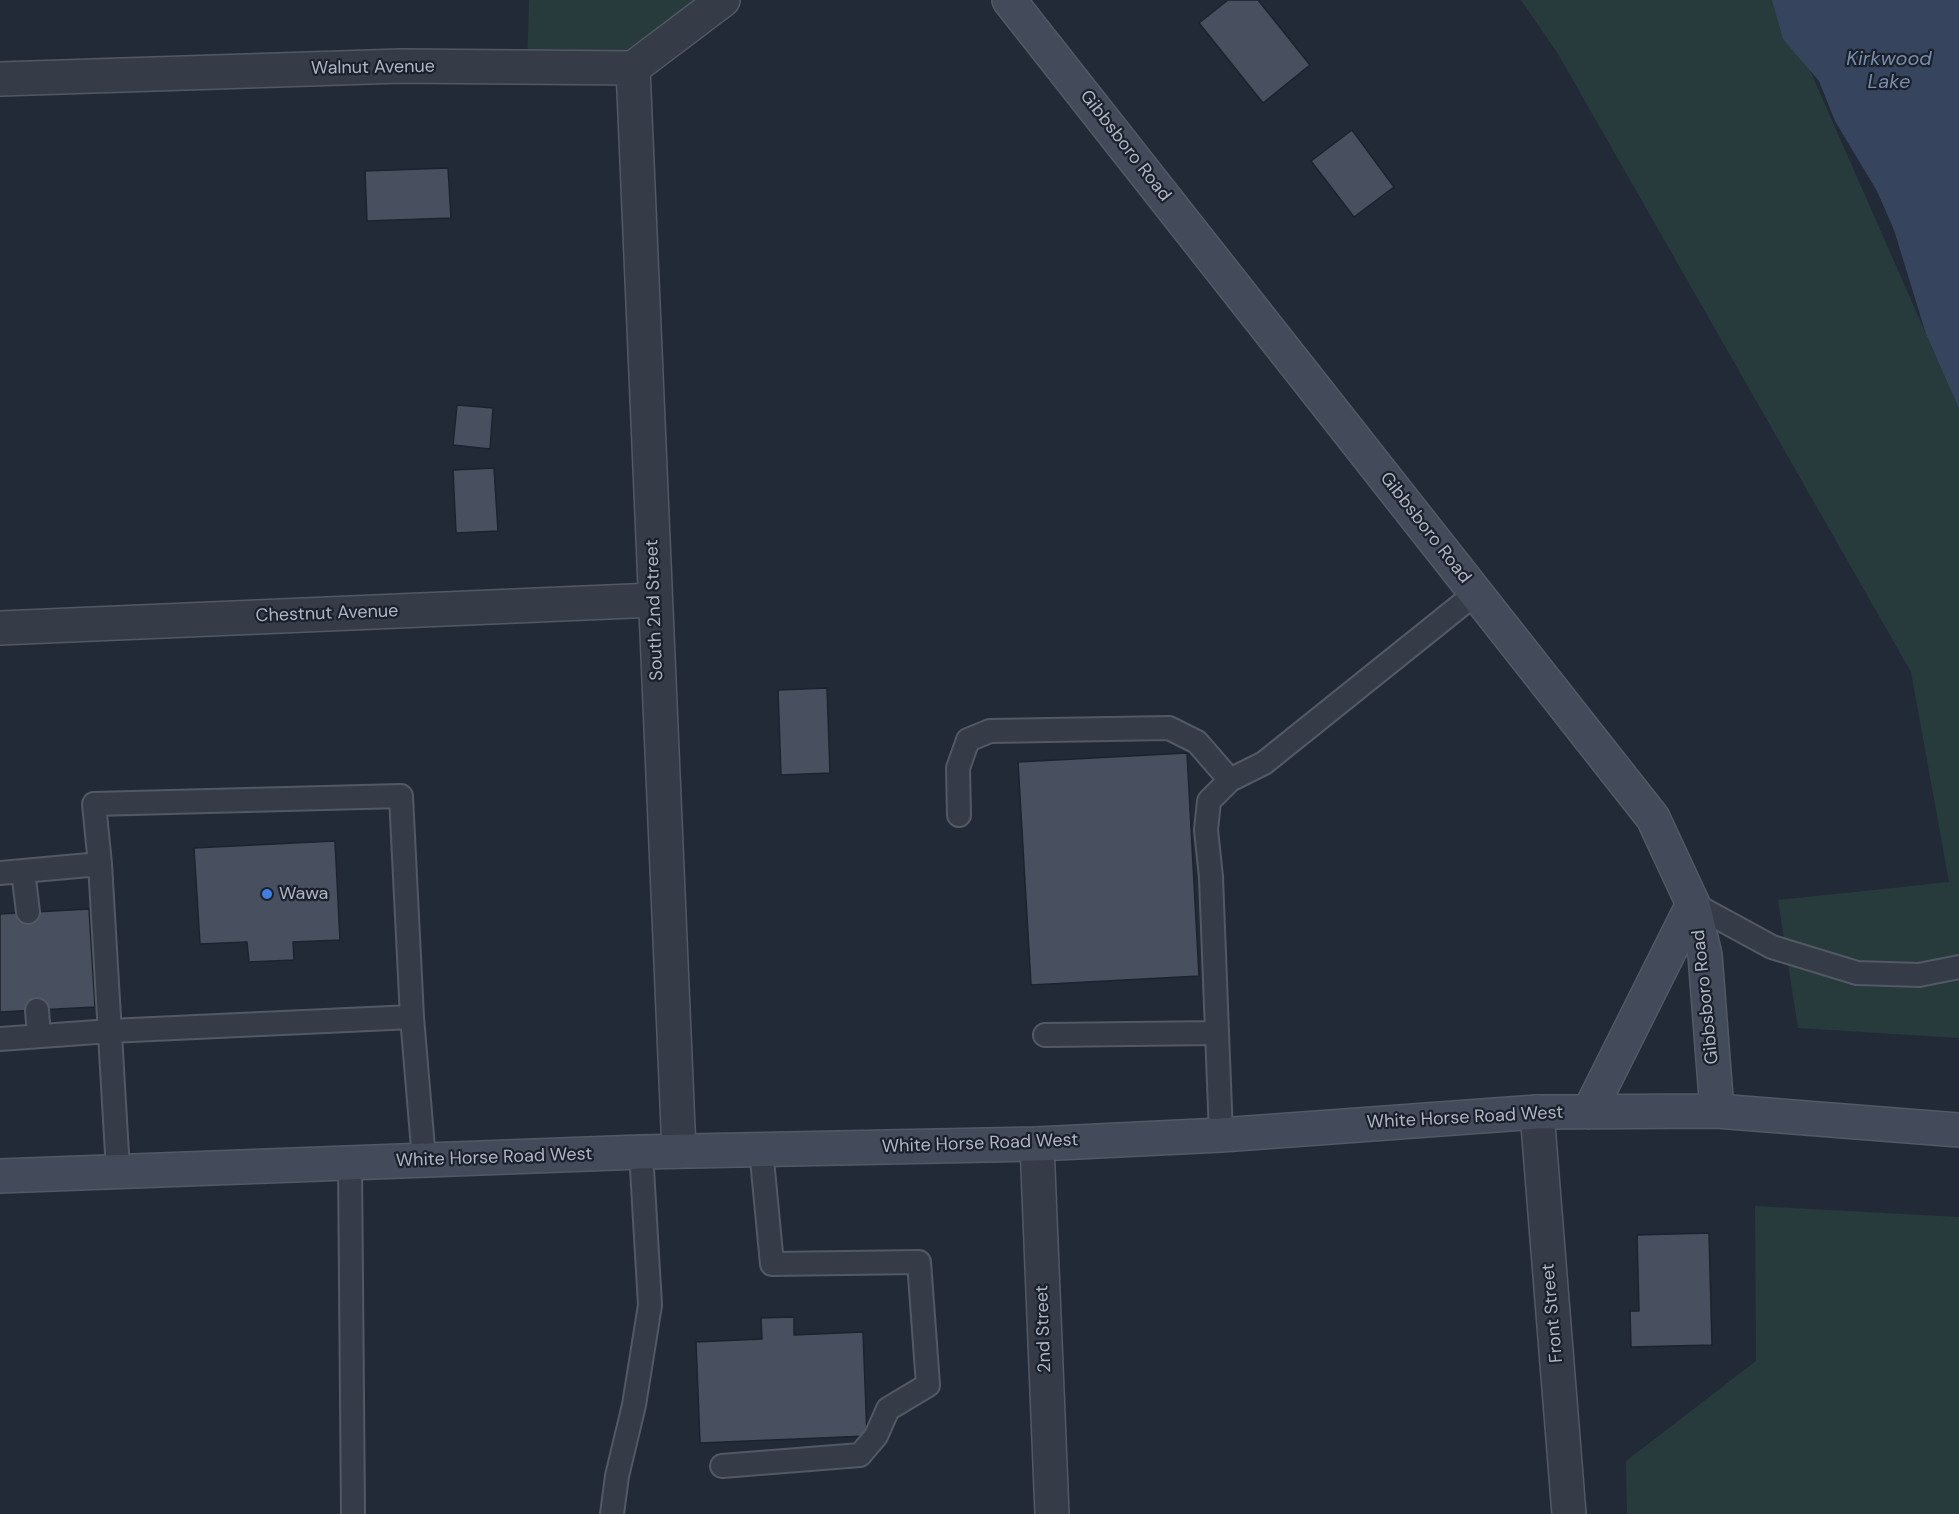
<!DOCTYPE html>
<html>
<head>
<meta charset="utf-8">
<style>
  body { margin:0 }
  canvas { display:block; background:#212a36 }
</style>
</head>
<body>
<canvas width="1959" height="1514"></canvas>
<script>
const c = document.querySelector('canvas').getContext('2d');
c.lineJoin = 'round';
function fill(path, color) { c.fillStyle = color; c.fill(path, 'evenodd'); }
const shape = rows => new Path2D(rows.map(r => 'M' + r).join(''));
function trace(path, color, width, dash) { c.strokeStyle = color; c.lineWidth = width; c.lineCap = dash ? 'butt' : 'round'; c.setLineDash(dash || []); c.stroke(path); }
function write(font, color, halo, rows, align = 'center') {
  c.font = font + ' "DM Sans",sans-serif'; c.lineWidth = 4.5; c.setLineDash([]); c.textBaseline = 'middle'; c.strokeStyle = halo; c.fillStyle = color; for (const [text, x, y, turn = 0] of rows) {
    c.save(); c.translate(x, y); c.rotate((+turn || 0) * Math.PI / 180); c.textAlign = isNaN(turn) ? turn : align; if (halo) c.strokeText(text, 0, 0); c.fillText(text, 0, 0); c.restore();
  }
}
const green = shape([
  [529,0,723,0,651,54,527,71],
  [1521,0,1779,0,1959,409,1959,1038,1798,1028,1778,900,1949,882,1911,672,1558,54],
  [1755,1206,1959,1217,1959,1514,1627,1514,1626,1461,1756,1361]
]);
const water = shape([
  [1772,0,1959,0,1959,409,1926,334,1894,230,1877,191,1835,121,1819,81,1783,39]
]);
const building = shape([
  [1228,0,1258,0,1310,65,1263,103,1199,23,1228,0],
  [1352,130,1394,187,1354,217,1311,161,1352,130],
  [448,168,451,218,367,221,365,171,448,168],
  [457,405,493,408,490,449,453,445,457,405],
  [494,468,498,531,456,533,453,470,494,468],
  [827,688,830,773,781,775,778,690,827,688],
  [1187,753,1199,976,1031,985,1018,762,1187,753],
  [335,841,340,940,293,942,294,960,249,962,247,942,200,944,194,848,335,841],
  [89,909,95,1007,0,1012,0,914,89,909],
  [1709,1233,1712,1345,1631,1347,1630,1311,1639,1311,1637,1235,1709,1233],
  [794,1317,794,1335,863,1332,867,1436,700,1443,696,1342,762,1339,761,1318,794,1317]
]);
const lane = shape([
  [959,815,958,768,968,740,990,731,1169,728,1197,742,1230,780],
  [100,864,118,1171],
  [23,871,28,912],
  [0,873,100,864,94,804,401,796,412,1017],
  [1693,904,1772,947,1857,973,1919,975,1959,967],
  [37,1010,39,1036],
  [1045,1035,1216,1033],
  [0,1039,110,1031,412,1017,424,1160],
  [1221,1135,1211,877,1206,830,1209,801,1230,780,1264,763,1476,593],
  [350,1163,353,1514],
  [722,1466,860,1455,876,1436,888,1409,928,1385,919,1262,772,1264,761,1149],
  [612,1514,617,1476,634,1405,650,1305,641,1152]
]);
const street = shape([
  [633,68,679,1151],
  [0,79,401,66,633,68,723,0],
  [0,628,655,600],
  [1537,1112,1569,1514],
  [1037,1144,1052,1514]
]);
const secondary = shape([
  [1009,0,1653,818,1693,904,1705,955,1717,1111],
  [1589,1112,1693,904],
  [0,1176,641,1152,1037,1144,1221,1135,1537,1112,1717,1111,1959,1130]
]);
const markers = [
  [267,894,6,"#3f7fe0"]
];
const streetNames = [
  ["Walnut Avenue",373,68,-1],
  ["Gibbsboro Road",1125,146,52],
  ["Gibbsboro Road",1425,528,52],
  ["South 2nd Street",655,610,-92],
  ["Chestnut Avenue",327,614,-2],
  ["Gibbsboro Road",1706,997,-96],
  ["White Horse Road West",1465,1118,-3],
  ["White Horse Road West",980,1144,-2],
  ["White Horse Road West",494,1158,-2],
  ["Front Street",1553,1313,-95],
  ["2nd Street",1044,1329,-92]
];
const poiNames = [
  ["Wawa",279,894]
];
const waterNames = [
  ["Kirkwood",1889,60],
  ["Lake",1889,83]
];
fill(green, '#273a3c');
fill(water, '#36455d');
fill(building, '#485060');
trace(building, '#1c232e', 1.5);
trace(lane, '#525965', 26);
trace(street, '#525965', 36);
trace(secondary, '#525965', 36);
trace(lane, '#353c47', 22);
trace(street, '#353c47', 33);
trace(secondary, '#434b5a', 33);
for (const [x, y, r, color] of markers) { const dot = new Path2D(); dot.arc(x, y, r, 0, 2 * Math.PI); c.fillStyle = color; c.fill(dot); trace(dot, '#1a212c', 2); }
write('18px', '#afb6c4', '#1a212c', streetNames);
write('18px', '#afb6c4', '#1a212c', poiNames, 'left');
write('italic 20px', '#798caa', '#1a212c', waterNames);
</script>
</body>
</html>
